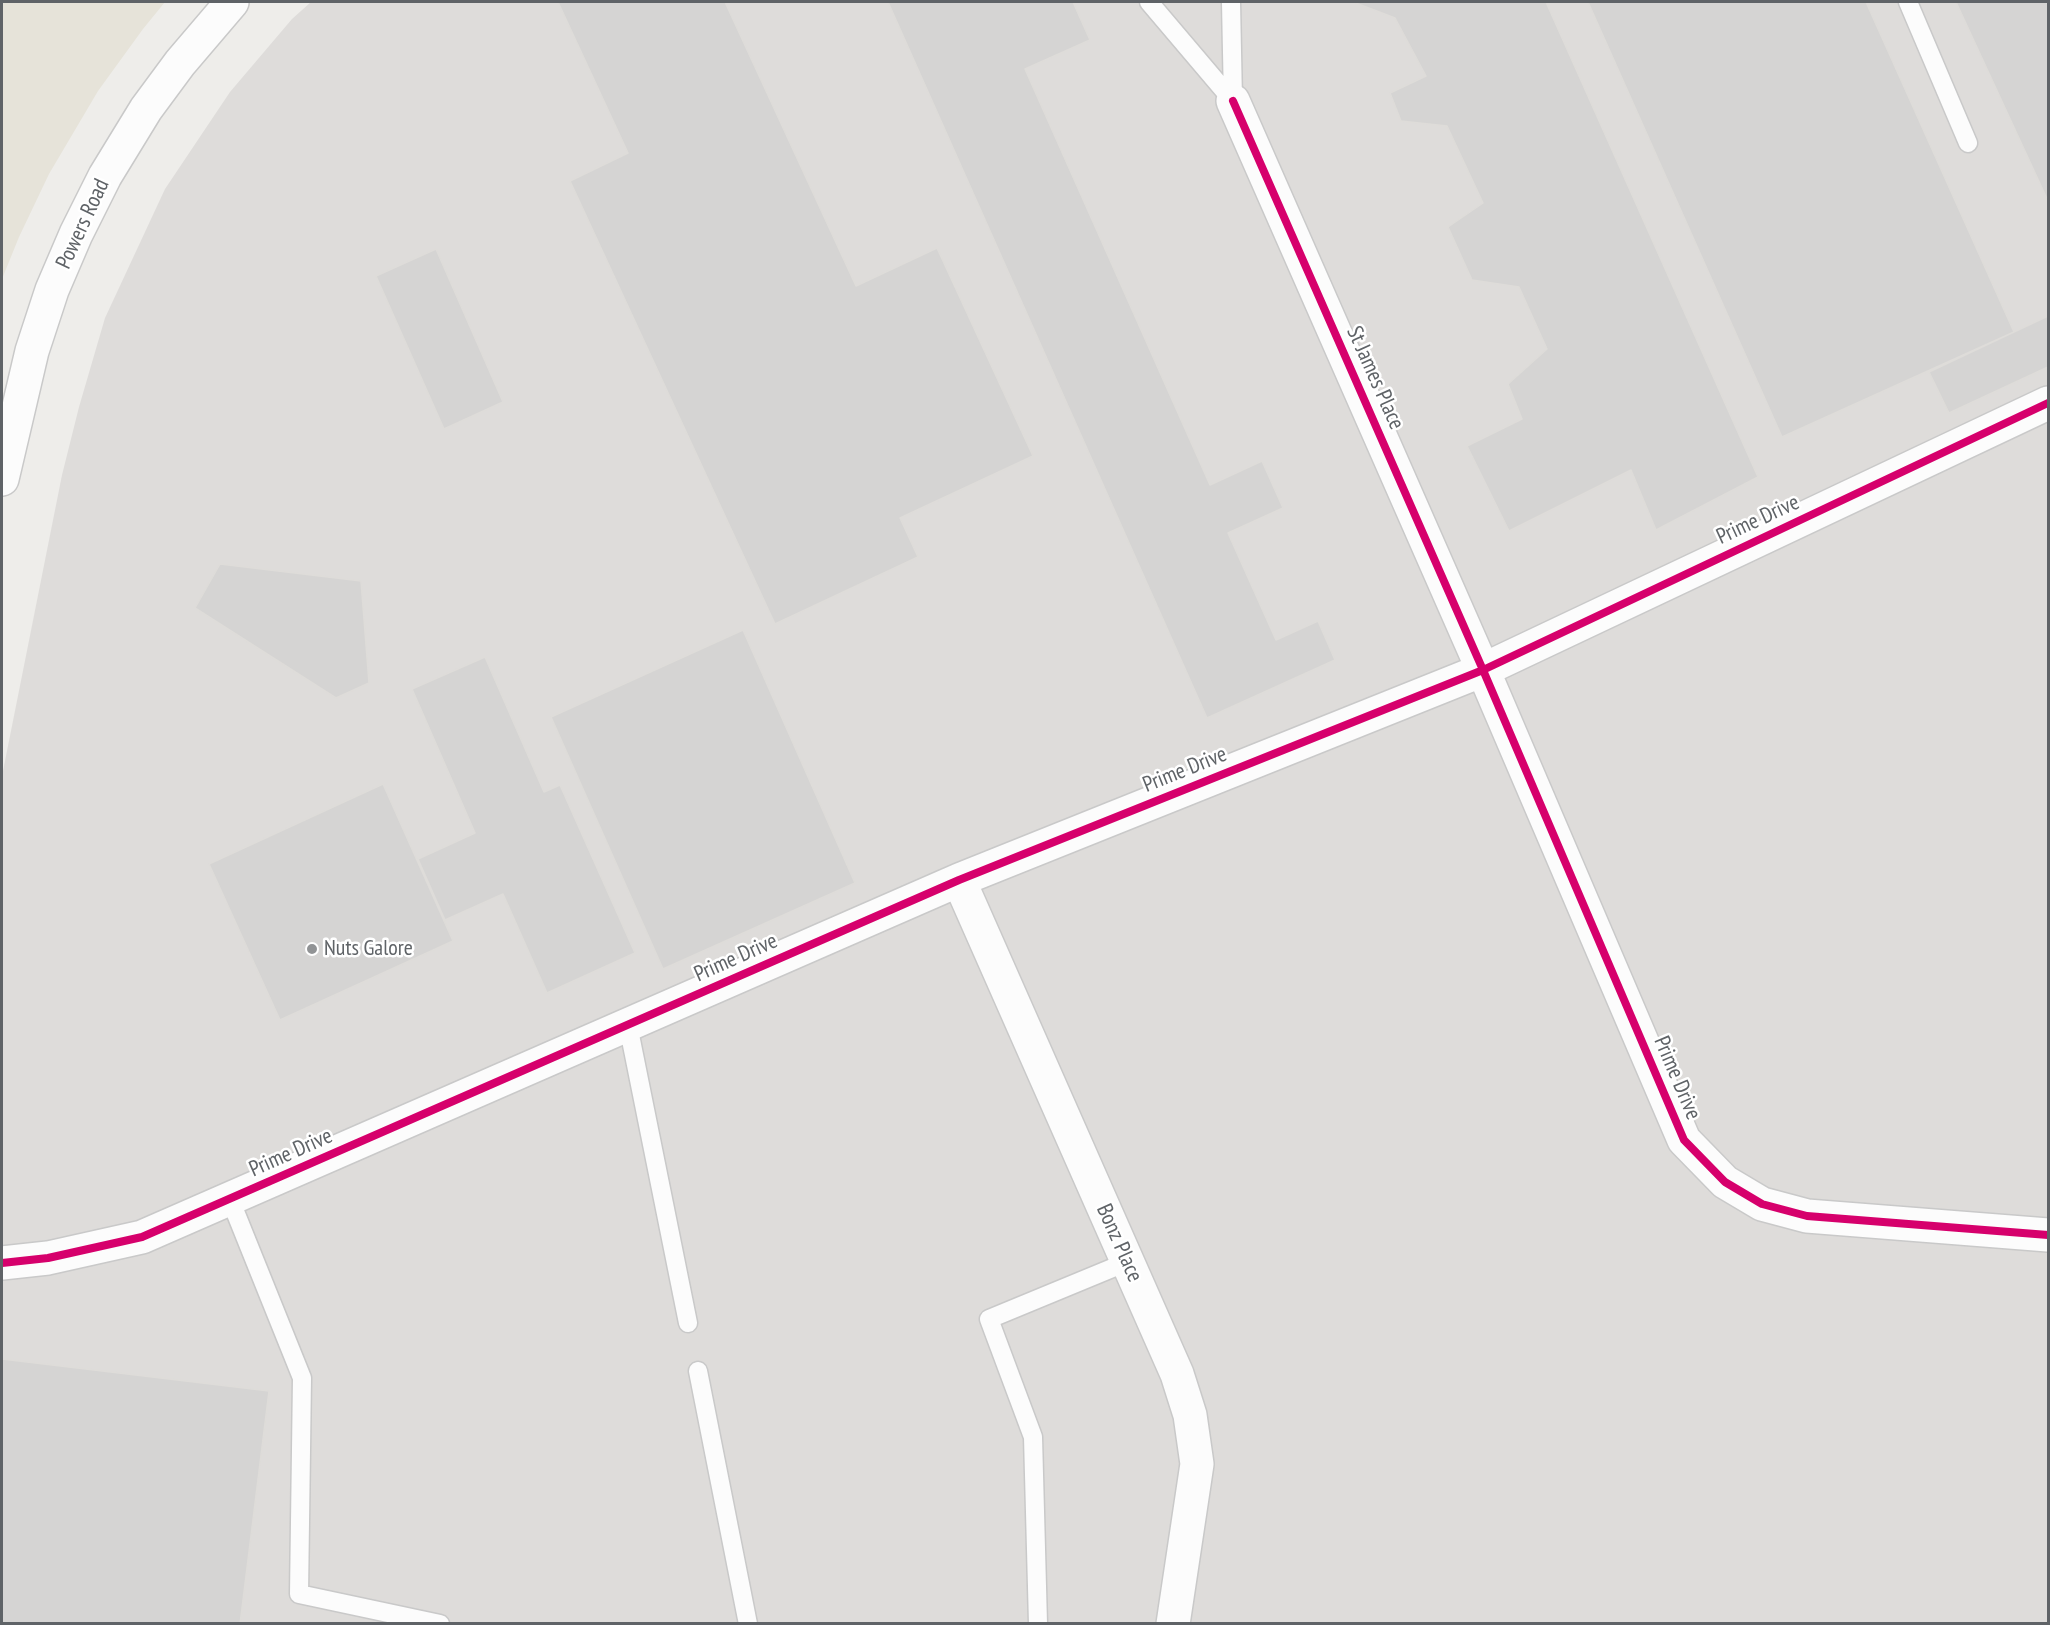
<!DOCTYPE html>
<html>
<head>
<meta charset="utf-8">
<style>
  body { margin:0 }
  #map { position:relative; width:2050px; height:1625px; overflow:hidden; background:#eeedea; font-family:"PT Sans Narrow",sans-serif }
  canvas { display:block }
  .frame { position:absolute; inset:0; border:3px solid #5f6367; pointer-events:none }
</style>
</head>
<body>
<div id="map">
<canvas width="2050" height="1625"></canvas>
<div class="frame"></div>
</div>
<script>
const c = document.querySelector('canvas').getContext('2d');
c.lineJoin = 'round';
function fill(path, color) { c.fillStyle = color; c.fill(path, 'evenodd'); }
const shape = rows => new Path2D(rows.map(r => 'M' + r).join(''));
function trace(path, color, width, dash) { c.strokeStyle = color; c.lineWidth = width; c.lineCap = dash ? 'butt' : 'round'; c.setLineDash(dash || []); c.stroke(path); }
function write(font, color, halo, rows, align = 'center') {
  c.font = font + ' "PT Sans Narrow",sans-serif'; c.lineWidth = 5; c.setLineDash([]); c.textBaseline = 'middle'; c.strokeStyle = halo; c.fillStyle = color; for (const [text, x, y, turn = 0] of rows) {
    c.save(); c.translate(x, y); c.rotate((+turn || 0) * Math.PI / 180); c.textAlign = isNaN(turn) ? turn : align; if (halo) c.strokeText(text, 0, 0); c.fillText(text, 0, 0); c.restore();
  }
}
const commercial = shape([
  [2,2,165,2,143,29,98,91,49,174,19,237,2,279]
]);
const industrial = shape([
  [311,2,2048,2,2048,1623,2,1624,2,776,62,475,79,407,105,318,165,189,230,92,292,19]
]);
const building = shape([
  [558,2,725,2,856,286,937,248,1033,456,900,518,918,557,775,624,570,181,628,153,558,2],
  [888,2,1073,2,1090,40,1025,69,1210,485,1262,461,1283,508,1228,533,1276,640,1318,621,1335,660,1207,718,888,2],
  [1353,2,1546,2,1758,477,1656,530,1631,470,1509,531,1467,446,1522,419,1508,384,1547,349,1519,287,1472,280,1448,227,1483,203,1447,126,1401,121,1390,93,1426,76,1395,18,1353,2],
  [1588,2,1866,2,2014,332,1782,437,1588,2],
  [1956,2,2047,2,2048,5,2048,201,1956,2],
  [436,249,503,402,444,429,376,276,436,249],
  [2048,316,2048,367,1949,413,1929,372,2048,316],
  [220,564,361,581,369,683,336,698,195,608,220,564],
  [743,630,855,883,663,969,551,717,743,630],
  [485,657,544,792,560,785,635,953,547,993,503,894,445,920,418,859,475,833,412,689,485,657],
  [383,784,453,941,280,1020,209,864,383,784],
  [2,1359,269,1391,240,1624,2,1624,2,1359]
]);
const service = shape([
  [1149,2,1233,101],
  [1231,2,1233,101],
  [1908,2,1968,143],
  [628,1025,688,1323],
  [230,1199,302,1378,299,1594,440,1624],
  [698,1371,748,1624],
  [1038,1624,1033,1437,989,1319,1127,1262]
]);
const minor = shape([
  [1233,101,1483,670,1684,1140,1725,1182,1762,1204,1807,1216,2048,1235],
  [959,880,1177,1374,1190,1415,1197,1464,1173,1624],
  [2,1263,48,1258,142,1237,959,880,1483,670,2048,403]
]);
const tertiary = shape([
  [2,479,32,351,52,290,76,234,105,176,146,109,180,63,232,2]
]);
const cycleway = shape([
  [1233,101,1483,670,1684,1140,1725,1182,1762,1204,1807,1216,2048,1235],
  [2,1263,48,1258,142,1237,959,880,1483,670,2048,403]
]);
const markers = [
  [312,949,6,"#919395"]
];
const streetNames = [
  ["Powers Road",83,224,-65],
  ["St James Place",1375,378,66],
  ["Prime Drive",1758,520,-25],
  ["Prime Drive",1185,770,-22],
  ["Prime Drive",736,958,-24],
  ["Prime Drive",1677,1078,67],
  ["Prime Drive",291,1153,-24],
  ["Bonz Place",1119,1243,66]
];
const poiNames = [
  ["Nuts Galore",324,949]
];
fill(commercial, '#e6e3d9');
fill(industrial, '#dedcda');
fill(building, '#d5d4d3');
trace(building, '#dedcd9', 1.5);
trace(service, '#c9c9c9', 21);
trace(minor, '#c9c9c9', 36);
trace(tertiary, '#c9c9c9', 36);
trace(service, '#fcfcfc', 18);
trace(minor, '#fcfcfc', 33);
trace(tertiary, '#fcfcfc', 33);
trace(cycleway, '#d6006c', 8);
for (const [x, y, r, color] of markers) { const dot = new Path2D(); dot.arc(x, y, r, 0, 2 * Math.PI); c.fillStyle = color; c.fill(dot); trace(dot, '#fff', 2); }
write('22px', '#5f6367', '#fff', streetNames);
write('22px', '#5f6367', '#fff', poiNames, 'left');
</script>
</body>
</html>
